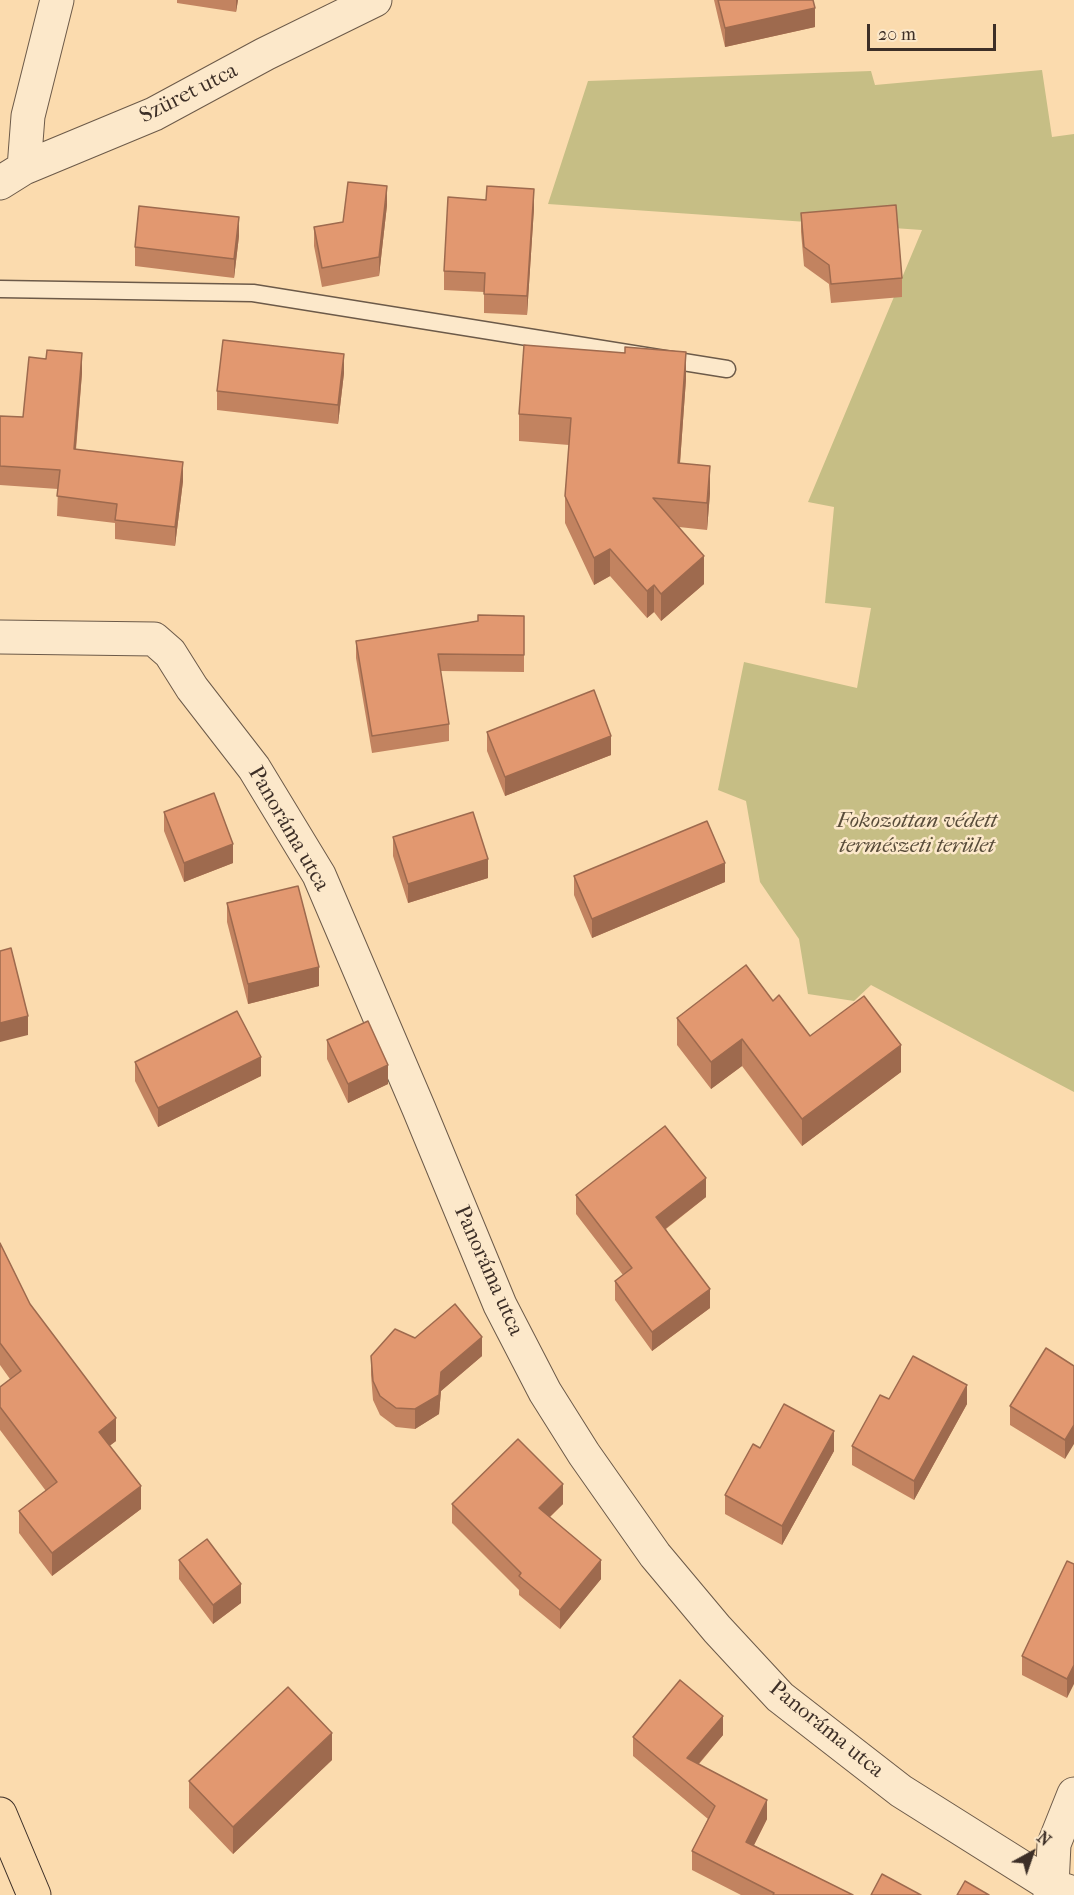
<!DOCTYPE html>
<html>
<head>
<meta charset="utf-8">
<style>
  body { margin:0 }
  #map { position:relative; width:1074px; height:1895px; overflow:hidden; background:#fbdbae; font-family:"IM FELL French Canon",serif }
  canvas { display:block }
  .north { position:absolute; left:1002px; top:1823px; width:60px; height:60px; -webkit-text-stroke:4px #fce8ca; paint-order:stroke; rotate:40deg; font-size:16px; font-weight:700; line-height:24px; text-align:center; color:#3d2f27 }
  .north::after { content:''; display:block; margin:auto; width:21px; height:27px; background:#3d2f27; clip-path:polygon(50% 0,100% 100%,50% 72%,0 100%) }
  .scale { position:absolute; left:867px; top:24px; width:129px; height:27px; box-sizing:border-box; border:3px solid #3d2f27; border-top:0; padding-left:8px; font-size:18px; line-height:21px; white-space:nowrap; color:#3d2f27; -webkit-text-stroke:4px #fce8ca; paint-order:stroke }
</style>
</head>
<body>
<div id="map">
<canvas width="1074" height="1895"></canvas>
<div class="north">N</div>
<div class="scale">20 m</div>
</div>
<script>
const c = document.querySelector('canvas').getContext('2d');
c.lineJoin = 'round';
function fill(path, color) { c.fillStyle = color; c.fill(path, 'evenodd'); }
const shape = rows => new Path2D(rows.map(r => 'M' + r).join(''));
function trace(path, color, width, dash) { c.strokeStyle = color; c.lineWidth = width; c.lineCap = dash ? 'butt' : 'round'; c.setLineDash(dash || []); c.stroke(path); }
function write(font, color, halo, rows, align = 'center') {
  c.font = font + ' "IM FELL French Canon",serif'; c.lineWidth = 5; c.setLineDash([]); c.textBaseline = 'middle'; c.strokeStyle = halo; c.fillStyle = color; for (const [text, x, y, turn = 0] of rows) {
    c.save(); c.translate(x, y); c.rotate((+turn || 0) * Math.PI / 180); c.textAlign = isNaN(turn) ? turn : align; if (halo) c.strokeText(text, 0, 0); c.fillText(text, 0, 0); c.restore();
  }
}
const green = shape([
  [1042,70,1052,137,1074,134,1074,1092,871,985,854,1001,808,994,799,939,760,882,746,801,718,790,744,662,857,688,871,608,825,603,834,507,808,502,922,230,548,204,588,81,871,71,875,85]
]);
const service = shape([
  [0,289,253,293,727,369]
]);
const minor = shape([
  [24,168,28,116,57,0],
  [0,183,24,168,154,114,265,54,375,0],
  [0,637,154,639,170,653,192,688,254,768,319,875,419,1109,500,1305,545,1392,584,1454,655,1555,717,1629,780,1697,901,1791,1052,1886,1074,1893],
  [1050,1895,1052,1886,1054,1844,1074,1794]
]);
const primary = shape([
  [0,1814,34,1895]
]);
const wall = shape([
  [177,0,238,0,236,12,177,3],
  [714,0,813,0,815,27,725,47],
  [387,205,379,276,322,287,314,246,314,227,343,222],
  [534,208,527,315,484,313,484,292,444,290,444,271],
  [801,213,902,278,902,297,831,303,829,284,804,266,801,232],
  [239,236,234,278,135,266,135,247],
  [82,373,76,450,183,481,175,546,115,539,115,523,57,516,58,489,0,485,0,416,23,417],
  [344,373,338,424,217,410,217,391],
  [686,379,680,463,710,493,707,530,679,527,704,584,661,621,654,612,647,618,610,576,594,585,565,523,565,496,569,445,519,441,519,414],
  [524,616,524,672,440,671,449,724,449,741,372,753,356,658,356,641],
  [487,732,611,755,505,796,487,751],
  [164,812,233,863,184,882,164,831],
  [393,837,488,878,408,903,393,856],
  [574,876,725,882,592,938,574,895],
  [227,903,319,986,248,1004,227,922],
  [773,1001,810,1036,901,1072,802,1146,742,1066,711,1089,677,1045,677,1018],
  [327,1040,388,1084,348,1103,327,1059],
  [135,1062,261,1076,158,1127,135,1081],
  [576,1195,706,1197,666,1229,710,1308,652,1351,615,1300,615,1281,623,1275,576,1214],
  [0,1243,30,1304,116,1441,109,1446,141,1509,52,1576,19,1533,19,1511,46,1491,0,1430,0,1387,10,1379,0,1365],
  [415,1338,482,1356,441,1391,439,1414,415,1429,396,1427,380,1415,373,1400,371,1375,371,1356],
  [1074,1366,1065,1459,1010,1425,1010,1406],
  [889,1399,967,1404,914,1500,852,1465,852,1446],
  [760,1448,834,1451,782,1545,725,1514,725,1495],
  [452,1504,563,1504,550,1517,601,1579,560,1629,519,1595,519,1590,452,1523],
  [179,1560,241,1603,213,1624,179,1579],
  [1074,1564,1067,1698,1022,1675,1022,1656],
  [723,1735,699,1764,767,1819,754,1845,853,1895,741,1895,692,1870,692,1851,708,1819,633,1756,633,1737],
  [332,1760,233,1854,189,1808,189,1781]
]);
const shadedWall = shape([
  [236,0,238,0,236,12],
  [815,8,815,27,725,47,725,28],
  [387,186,387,205,379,276,379,257],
  [534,189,534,208,527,315,527,296],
  [239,217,239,236,234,278,234,259],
  [686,352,686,379,678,490,678,463],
  [82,353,82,373,74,469,74,449],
  [344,354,344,373,338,424,338,405],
  [183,462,183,481,175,546,175,527],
  [710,466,710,493,707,530,707,503],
  [610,549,610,576,594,585,594,558],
  [704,556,704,584,661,621,661,594],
  [654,585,654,612,647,618,647,591],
  [611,736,611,755,505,796,505,777],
  [233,844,233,863,184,882,184,863],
  [488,859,488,878,408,903,408,884],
  [725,863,725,882,592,938,592,919],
  [319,967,319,986,248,1004,248,984],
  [28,1016,28,1035,0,1042,0,1023],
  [742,1039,742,1066,711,1089,711,1062],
  [901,1045,901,1072,802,1146,802,1119],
  [261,1057,261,1076,158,1127,158,1108],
  [388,1065,388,1084,348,1103,348,1084],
  [706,1178,706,1197,656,1236,656,1217],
  [710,1289,710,1308,652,1351,652,1332],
  [482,1337,482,1356,441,1391,439,1414,415,1429,415,1409,441,1372],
  [967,1385,967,1404,914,1500,914,1481],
  [116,1418,116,1441,99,1454,99,1432],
  [1074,1425,1074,1444,1065,1459,1065,1440],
  [834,1431,834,1451,782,1545,782,1526],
  [563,1484,563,1504,539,1527,539,1508],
  [141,1486,141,1509,52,1576,52,1553],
  [601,1560,601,1579,560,1629,560,1610],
  [241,1584,241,1603,213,1624,213,1605],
  [1074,1665,1074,1684,1067,1698,1067,1679],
  [723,1716,723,1735,687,1777,687,1758],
  [332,1733,332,1760,233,1854,233,1827],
  [767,1800,767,1819,746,1861,746,1842]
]);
const building = shape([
  [718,0,813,0,815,8,725,28,718,0],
  [348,182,387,186,379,257,322,268,314,227,343,222,348,182],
  [487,186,534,189,527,296,484,294,485,273,444,271,448,197,486,200,487,186],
  [896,205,902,278,831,284,829,265,804,247,801,213,896,205],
  [139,206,239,217,234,259,135,247,139,206],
  [223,340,344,354,338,405,217,391,223,340],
  [524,345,625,353,625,347,686,352,678,463,710,466,707,503,653,498,704,556,661,594,654,585,647,591,610,549,594,558,565,496,571,418,519,414,524,345],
  [47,350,82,353,74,449,183,462,175,527,115,520,117,504,57,496,60,470,0,466,0,416,23,417,29,357,46,359,47,350],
  [478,615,524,616,524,655,438,654,449,724,372,736,356,641,478,621,478,615],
  [594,690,611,736,505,777,487,732,594,690],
  [214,793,233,844,184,863,164,812,214,793],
  [473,812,488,859,408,884,393,837,473,812],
  [707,821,725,863,592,919,574,876,707,821],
  [298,886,319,967,248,984,227,903,298,886],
  [11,948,28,1016,0,1023,0,951,11,948],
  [746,965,773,1001,779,995,810,1036,864,996,901,1045,802,1119,742,1039,711,1062,677,1018,746,965],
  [237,1011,261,1057,158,1108,135,1062,237,1011],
  [368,1021,388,1065,348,1084,327,1040,368,1021],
  [665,1126,706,1178,656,1217,710,1289,652,1332,615,1281,632,1268,576,1195,665,1126],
  [0,1243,30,1304,116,1418,99,1432,141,1486,52,1553,19,1511,57,1482,0,1407,0,1387,21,1371,0,1343,0,1243],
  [455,1304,482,1337,441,1372,439,1395,415,1409,396,1408,380,1396,373,1381,371,1356,395,1329,415,1338,455,1304],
  [1046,1348,1074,1366,1074,1425,1065,1440,1010,1406,1046,1348],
  [913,1356,967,1385,914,1481,852,1446,880,1395,889,1399,913,1356],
  [784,1404,834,1431,782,1526,725,1495,753,1444,760,1448,784,1404],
  [518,1439,563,1484,539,1508,601,1560,560,1610,519,1576,521,1573,452,1504,518,1439],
  [207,1539,241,1584,213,1605,179,1560,207,1539],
  [1067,1561,1074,1564,1074,1665,1067,1679,1022,1656,1067,1561],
  [680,1680,723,1716,687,1758,767,1800,746,1842,853,1895,773,1895,774,1893,692,1851,715,1806,633,1737,680,1680],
  [288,1687,332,1733,233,1827,189,1781,288,1687],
  [882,1874,921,1895,871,1895,882,1874],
  [965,1881,989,1895,957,1895,965,1881]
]);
const streetNames = [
  ["Szüret utca",189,94,-27],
  ["Panoráma utca",288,829,60],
  ["Panoráma utca",488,1271,66],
  ["Panoráma utca",826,1730,39]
];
const parkNames = [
  ["Fokozottan védett",917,822],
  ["természeti terület",917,847]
];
fill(green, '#c6be85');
trace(service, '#6c5a49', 19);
trace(minor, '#6c5a49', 35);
trace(primary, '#3d2f27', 35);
trace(service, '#fce8ca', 16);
trace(minor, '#fce8ca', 33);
trace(primary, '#fbdbae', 33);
fill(wall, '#c28360');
fill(shadedWall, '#9e6a4e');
fill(building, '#e29870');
trace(building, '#9e6a4e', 1.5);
write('22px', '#3d2f27', '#fce8ca', streetNames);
write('italic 22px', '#584c3a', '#fce8ca', parkNames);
</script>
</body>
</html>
